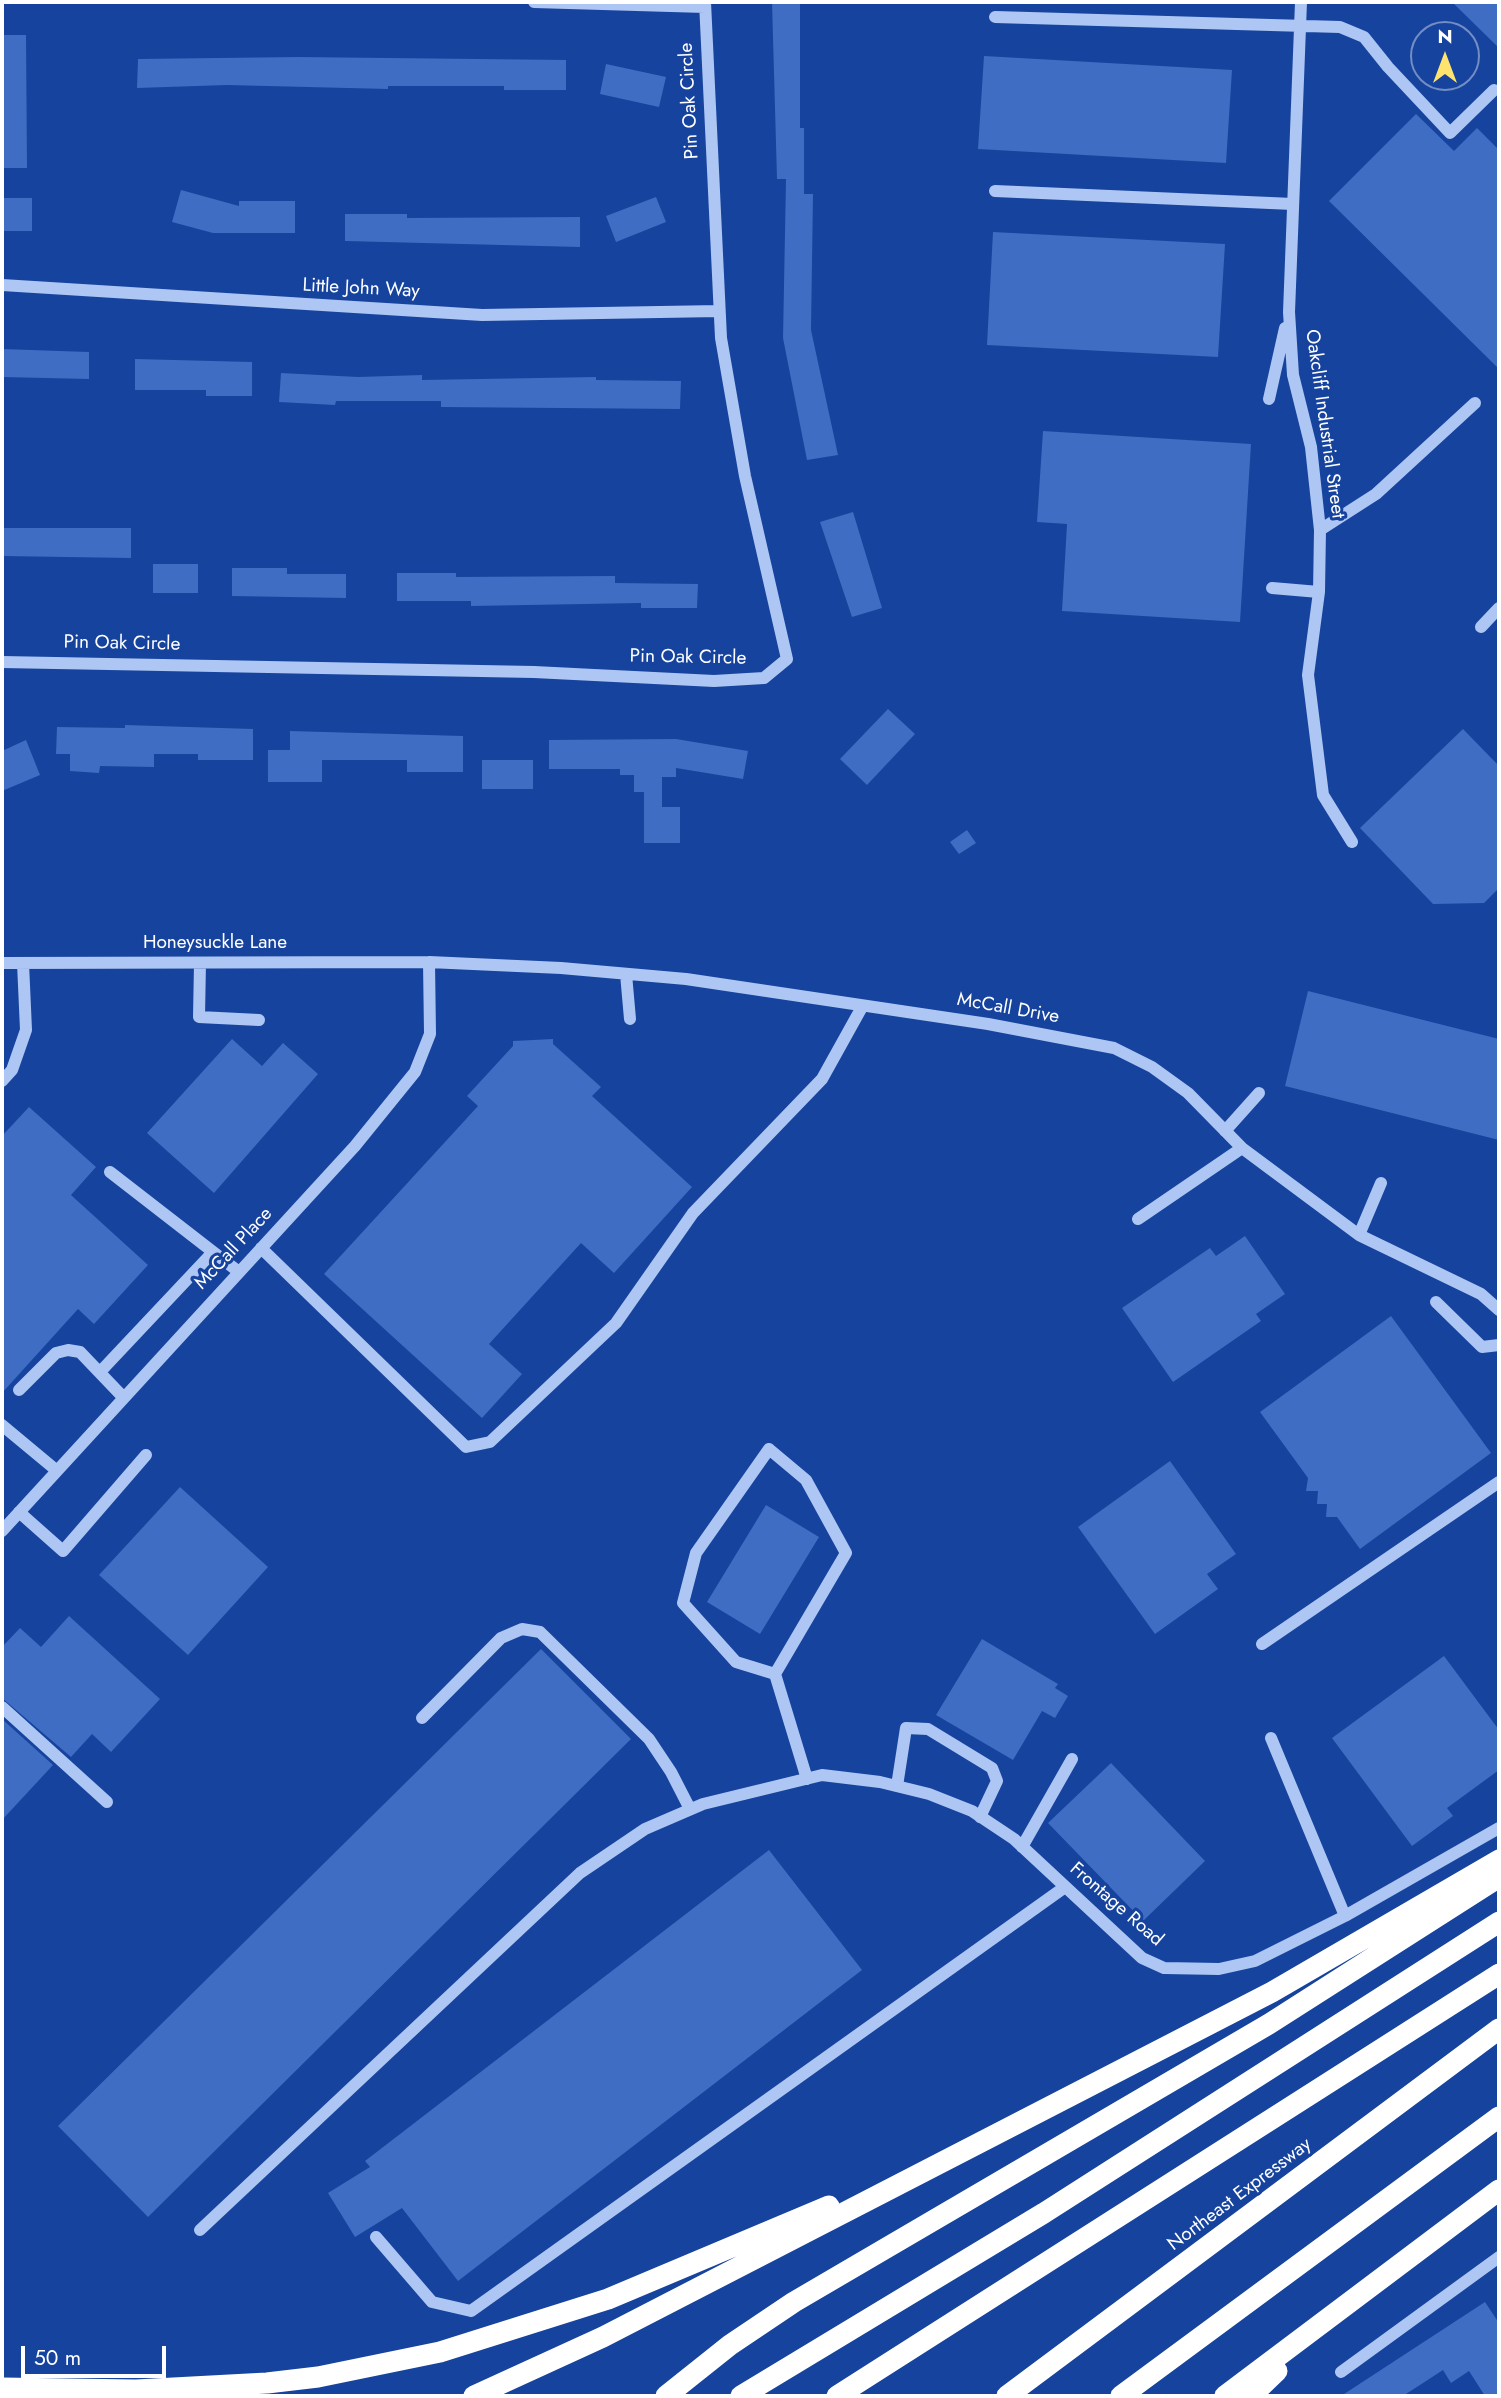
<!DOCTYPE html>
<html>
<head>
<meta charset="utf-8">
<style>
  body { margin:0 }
  #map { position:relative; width:1501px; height:2398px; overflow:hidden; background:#16439d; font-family:Jost,sans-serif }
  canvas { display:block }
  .frame { position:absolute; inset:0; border:4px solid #fff; pointer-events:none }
  .north { position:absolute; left:1410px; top:21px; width:70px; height:70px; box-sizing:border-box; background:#16439d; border:2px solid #738ec4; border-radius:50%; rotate:0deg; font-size:19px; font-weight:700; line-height:28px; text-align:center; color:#fff }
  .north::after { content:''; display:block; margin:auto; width:24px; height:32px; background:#ffe36f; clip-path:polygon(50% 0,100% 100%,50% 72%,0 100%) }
  .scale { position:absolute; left:21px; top:2346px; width:145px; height:32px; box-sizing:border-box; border:4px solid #fff; border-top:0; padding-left:9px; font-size:21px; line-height:24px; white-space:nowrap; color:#fff; -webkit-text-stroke:5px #16439d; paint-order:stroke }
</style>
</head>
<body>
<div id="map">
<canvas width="1501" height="2398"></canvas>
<div class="frame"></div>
<div class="north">N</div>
<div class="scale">50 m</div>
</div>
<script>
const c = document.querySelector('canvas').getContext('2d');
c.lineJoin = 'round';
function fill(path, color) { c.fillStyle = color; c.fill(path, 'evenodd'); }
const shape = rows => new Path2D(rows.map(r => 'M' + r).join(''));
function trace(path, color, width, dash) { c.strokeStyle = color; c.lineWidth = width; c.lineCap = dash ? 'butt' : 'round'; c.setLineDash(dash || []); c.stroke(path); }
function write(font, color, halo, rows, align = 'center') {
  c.font = font + ' Jost,sans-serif'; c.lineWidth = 6; c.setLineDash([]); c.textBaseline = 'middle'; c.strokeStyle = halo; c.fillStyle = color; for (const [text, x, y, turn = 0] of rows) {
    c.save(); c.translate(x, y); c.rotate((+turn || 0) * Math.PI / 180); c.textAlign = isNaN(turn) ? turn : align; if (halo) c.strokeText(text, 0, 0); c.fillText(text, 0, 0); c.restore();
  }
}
const building = shape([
  [772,2,800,2,800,128,804,128,804,194,813,194,811,330,838,455,807,460,783,338,786,179,777,179],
  [1452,2,1499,2,1499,48],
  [2,35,26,35,27,168,2,168],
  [984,56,1232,70,1226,163,978,149],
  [298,57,566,60,566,90,504,90,504,86,388,86,388,89,227,85,137,88,138,59],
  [606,64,666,77,659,107,600,94],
  [1416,114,1454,151,1477,128,1499,150,1499,369,1329,201],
  [181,190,239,206,239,201,295,201,295,233,213,233,172,222],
  [656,197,666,222,616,242,606,216],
  [2,198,32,198,32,231,2,231],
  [345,214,407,214,407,218,580,217,580,247,345,241],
  [993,232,1225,244,1218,357,987,345],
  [2,349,89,352,89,379,2,377],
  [135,359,252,362,252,396,206,396,206,390,135,390],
  [281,373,358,377,422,375,422,380,596,377,596,380,681,381,680,409,441,407,441,401,336,401,335,405,279,402],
  [1043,431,1251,444,1240,622,1062,611,1067,524,1037,522],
  [853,512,882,608,852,617,820,522],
  [2,528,131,528,131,558,2,556],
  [153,564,198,564,198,593,153,593],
  [232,568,287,568,287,574,346,574,346,598,232,596],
  [397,573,456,573,456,577,615,576,615,583,698,584,697,608,641,608,641,603,471,606,471,601,397,601],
  [888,709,915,734,867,785,840,759],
  [125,725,253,729,253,760,198,760,198,754,154,754,154,767,100,766,99,773,70,771,70,754,56,754,57,727,125,728],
  [1463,729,1499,766,1499,888,1484,903,1433,904,1360,828],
  [290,731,463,736,463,772,407,772,407,760,322,760,322,782,268,782,268,750,290,750],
  [676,739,748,751,743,779,676,768,676,777,662,777,662,807,680,807,680,843,644,843,644,792,634,792,634,775,620,775,620,769,549,769,549,740],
  [26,740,40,775,2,791,2,751],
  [482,760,533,760,533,789,482,789],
  [967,830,976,843,959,854,950,842],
  [1308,991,1499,1039,1499,1140,1285,1086],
  [232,1039,262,1066,283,1043,318,1074,214,1193,147,1133],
  [553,1039,553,1044,601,1087,592,1096,692,1187,614,1273,581,1243,489,1344,522,1374,482,1418,324,1274,478,1106,467,1096,513,1046,513,1041],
  [29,1107,96,1167,71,1195,148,1265,94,1324,78,1309,2,1393,2,1136],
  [1245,1236,1285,1294,1256,1314,1261,1321,1173,1382,1122,1308,1210,1248,1216,1256],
  [1391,1316,1491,1453,1360,1549,1337,1517,1326,1517,1327,1504,1317,1504,1318,1491,1306,1491,1308,1478,1260,1412],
  [1170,1461,1236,1554,1207,1574,1218,1589,1155,1634,1078,1527],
  [180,1487,268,1567,188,1655,99,1575],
  [766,1505,819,1537,760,1634,707,1602],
  [69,1616,160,1699,111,1752,92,1734,71,1757,2,1698,2,1647,20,1628,41,1647],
  [982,1639,1058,1684,1055,1688,1068,1696,1055,1718,1042,1711,1013,1760,936,1715],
  [541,1649,631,1739,148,2217,58,2126],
  [1444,1656,1499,1730,1499,1770,1447,1808,1453,1816,1412,1846,1332,1738],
  [2,1719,53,1765,2,1820],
  [1111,1763,1205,1861,1143,1921,1048,1823],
  [769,1850,862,1970,458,2281,402,2208,355,2237,328,2193,370,2167,365,2161],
  [1485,2302,1499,2323,1499,2396,1485,2396,1469,2371,1451,2383,1443,2370,1403,2396,1341,2396]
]);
const minor = shape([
  [534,2,705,7],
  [1301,2,1289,312,1293,375,1311,447,1320,530,1319,592,1308,675,1323,795,1352,842],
  [995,17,1340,27,1364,37,1388,67,1450,133,1494,90],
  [995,191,1293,204],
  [2,285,482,315,719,311],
  [1269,399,1285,328],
  [1320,530,1376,494,1475,403],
  [1272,588,1319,592],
  [1481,627,1499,608],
  [2,662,534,672,714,681,764,678,787,659,745,476,721,338,705,2],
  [2,963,429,962,561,968,686,979,988,1024,1114,1048,1152,1067,1188,1093,1242,1148,1359,1235,1481,1294,1499,1310],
  [200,963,199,1017,259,1020],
  [626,974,630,1019],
  [2,1081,12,1070,26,1030,23,963],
  [1225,1131,1259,1093],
  [110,1172,239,1272],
  [1138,1219,1242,1148],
  [1359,1235,1381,1183],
  [261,1248,466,1447,490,1442,616,1323,693,1213,822,1079,862,1007],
  [1436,1302,1482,1347,1499,1345],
  [100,1372,213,1252],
  [19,1390,56,1353,68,1350,80,1352,123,1397],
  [2,1425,56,1470],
  [19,1512,63,1551,146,1455],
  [2,1531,355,1146,415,1072,430,1034,429,962],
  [1262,1644,1499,1482],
  [775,1674,736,1662,683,1603,696,1553,769,1449,806,1480,846,1553,775,1674,807,1779],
  [2,1707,107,1802],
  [422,1718,501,1638,522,1629,540,1632,649,1739,671,1772,690,1809],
  [1271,1738,1345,1916],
  [897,1786,906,1728,928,1729,992,1768,997,1781,980,1817],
  [1022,1847,1072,1759],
  [200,2230,580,1873,645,1829,703,1804,822,1775,880,1782,929,1794,972,1811,1014,1839,1142,1958,1164,1968,1219,1969,1255,1961,1345,1916,1499,1828],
  [376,2237,432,2302,471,2311,1065,1887],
  [1341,2372,1499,2257]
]);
const highway = shape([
  [2,2388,136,2390,267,2383,318,2377,440,2352,608,2299,829,2206],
  [474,2396,603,2337,1272,1992,1499,1860],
  [666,2396,730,2345,794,2302,1269,2024,1499,1877],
  [741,2396,1044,2213,1499,1922],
  [837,2396,1499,1974],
  [1007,2396,1499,2029],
  [1121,2396,1499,2117],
  [1225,2396,1499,2190],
  [1251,2396,1277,2371]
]);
const streetNames = [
  ["Pin Oak Circle",690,101,-93],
  ["Little John Way",361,289,3],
  ["Oakcliff Industrial Street",1324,424,82],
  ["Pin Oak Circle",122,644,1],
  ["Pin Oak Circle",688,658,1],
  ["Honeysuckle Lane",215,943],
  ["McCall Drive",1008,1009,10],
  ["McCall Place",234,1249,-47],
  ["Frontage Road",1116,1905,41],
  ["Northeast Expressway",1240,2195,-37]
];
fill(building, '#3e6dc3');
trace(minor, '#adc6f3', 12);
trace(highway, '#fff', 21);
write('19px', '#fff', '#16439d', streetNames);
</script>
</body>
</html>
